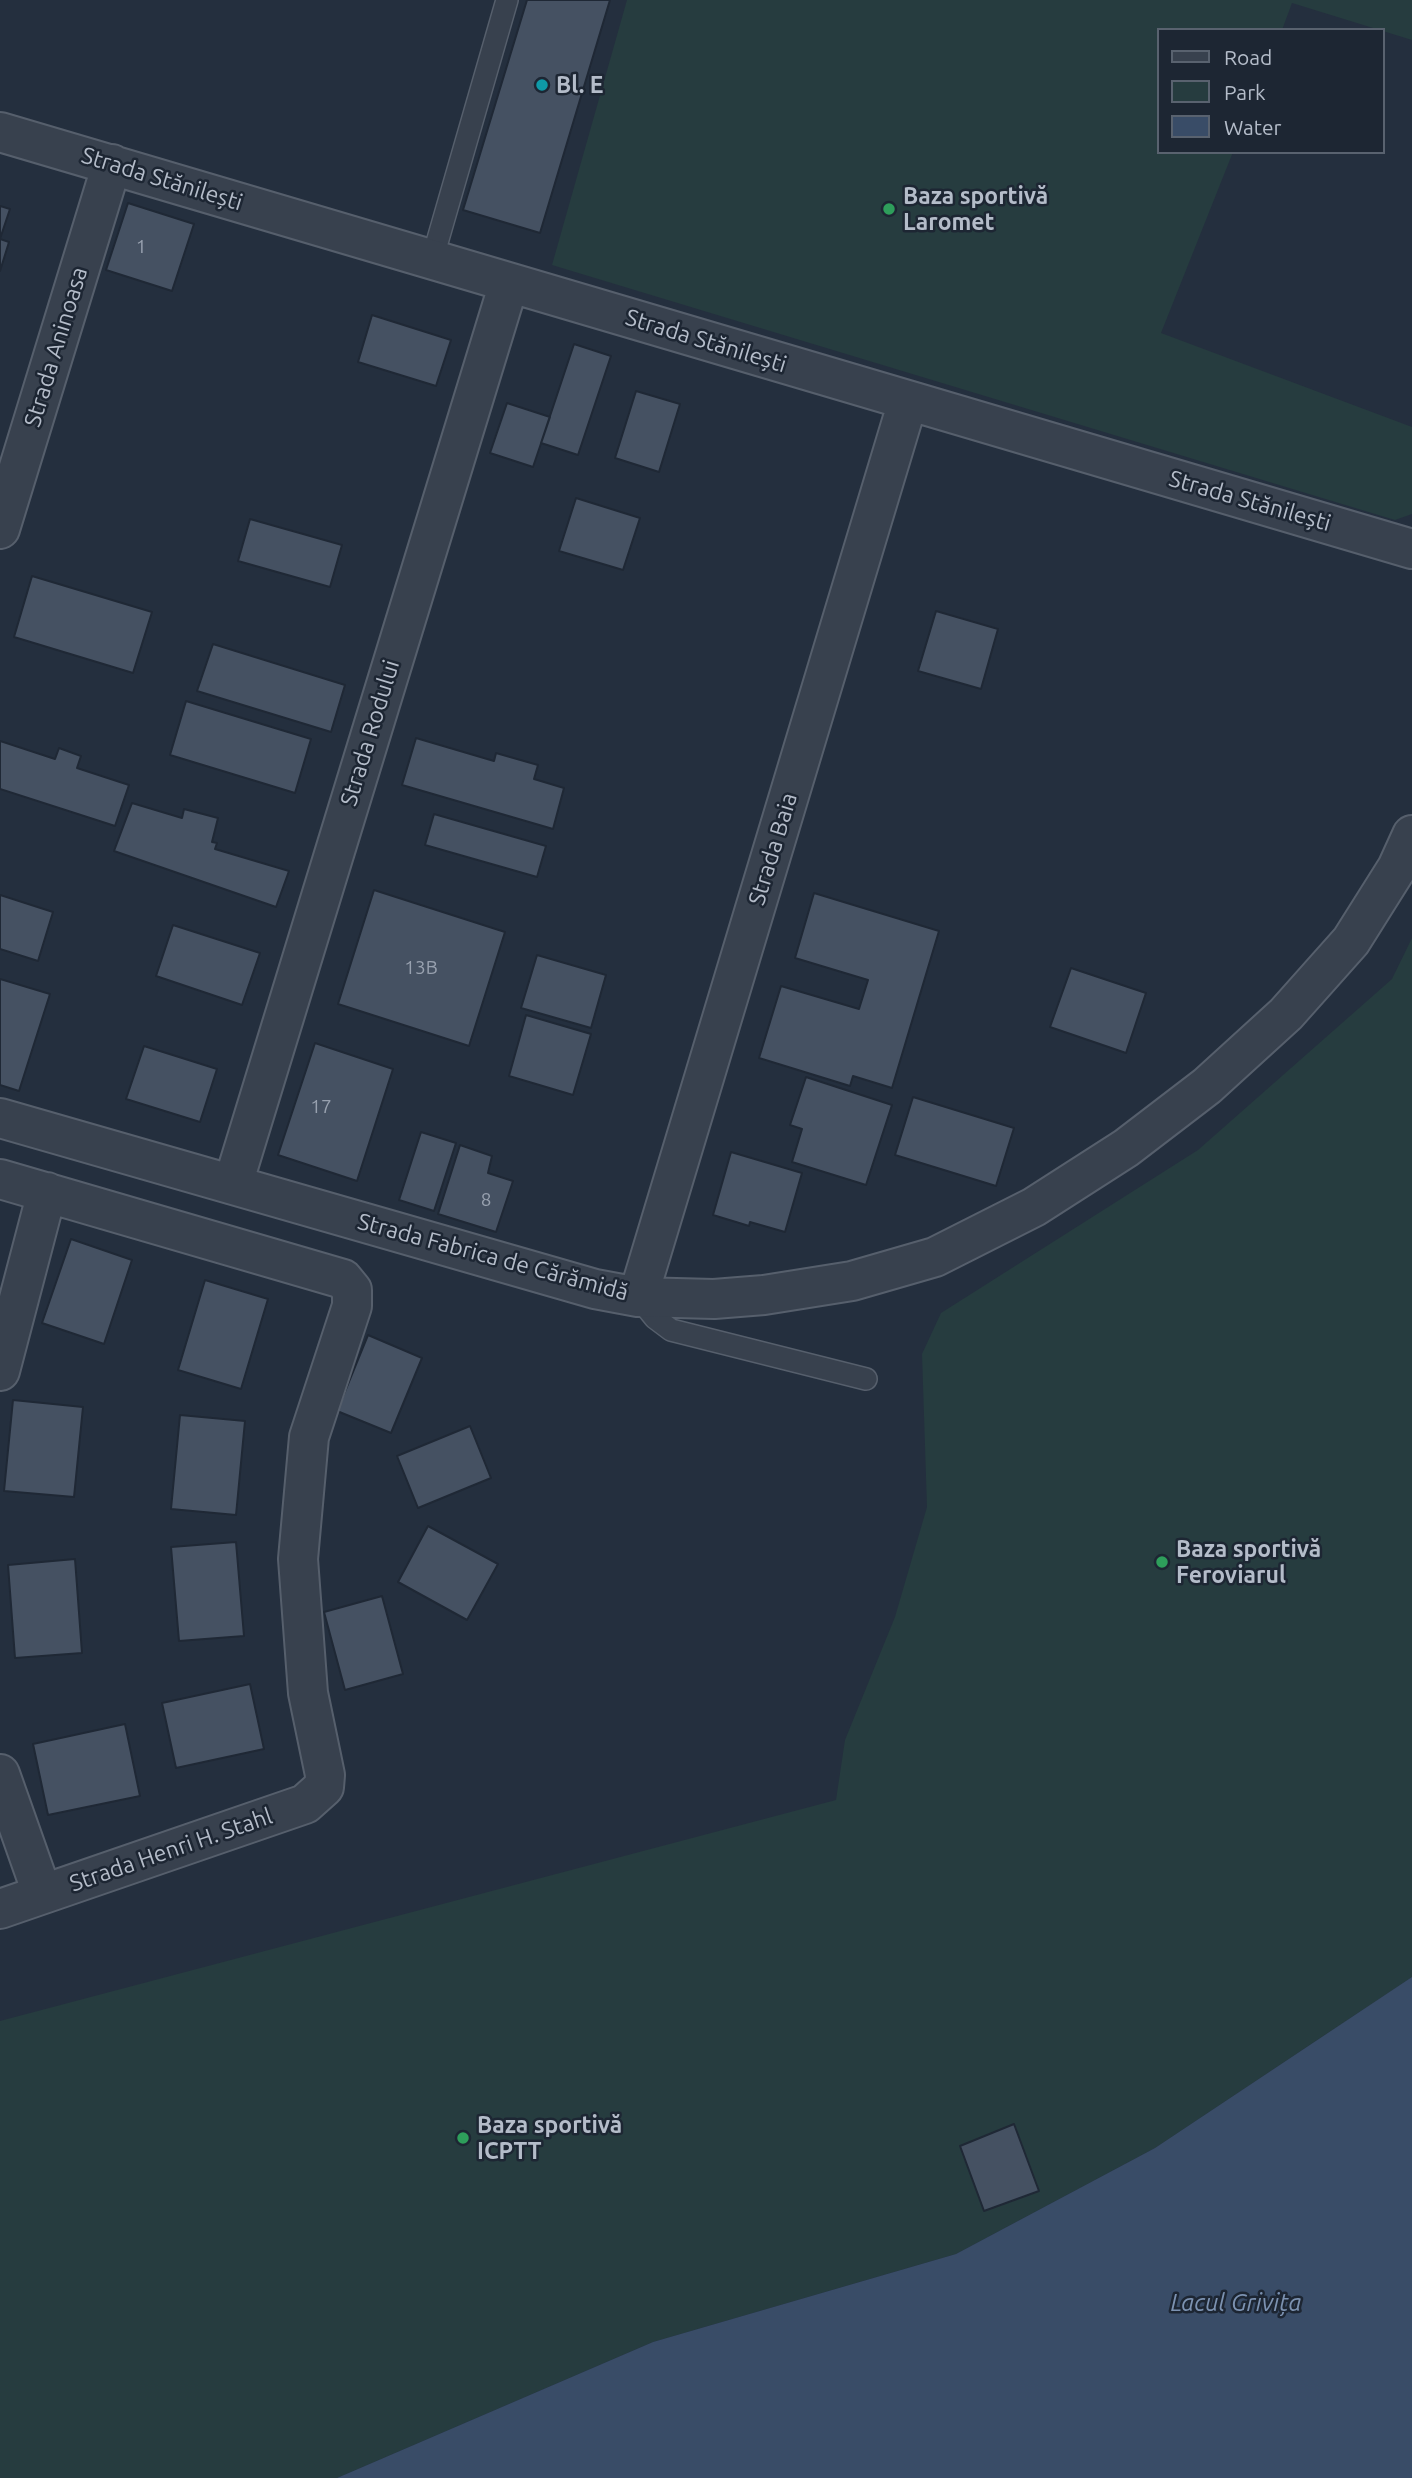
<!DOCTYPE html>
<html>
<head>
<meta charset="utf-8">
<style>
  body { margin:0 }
  #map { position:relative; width:1412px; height:2478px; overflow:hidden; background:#242f3e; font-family:Ubuntu,sans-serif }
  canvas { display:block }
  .legend { position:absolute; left:1157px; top:28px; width:228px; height:126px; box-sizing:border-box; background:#1d2633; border:2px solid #59626f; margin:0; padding:9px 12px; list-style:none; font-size:21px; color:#b4bcc9 }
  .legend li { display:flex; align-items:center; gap:14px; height:35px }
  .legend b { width:35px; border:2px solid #59626f }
</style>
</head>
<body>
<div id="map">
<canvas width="1412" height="2478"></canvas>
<ul class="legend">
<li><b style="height:9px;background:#38414e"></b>Road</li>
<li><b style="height:19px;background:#263c3f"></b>Park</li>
<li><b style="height:19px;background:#394c67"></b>Water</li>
</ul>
</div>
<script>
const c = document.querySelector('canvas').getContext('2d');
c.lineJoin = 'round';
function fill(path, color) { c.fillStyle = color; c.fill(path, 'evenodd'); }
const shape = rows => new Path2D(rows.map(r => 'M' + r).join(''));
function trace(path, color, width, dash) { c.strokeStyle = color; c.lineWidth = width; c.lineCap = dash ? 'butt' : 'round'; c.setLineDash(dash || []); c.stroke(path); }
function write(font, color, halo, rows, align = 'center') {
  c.font = font + ' Ubuntu,sans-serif'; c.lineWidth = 5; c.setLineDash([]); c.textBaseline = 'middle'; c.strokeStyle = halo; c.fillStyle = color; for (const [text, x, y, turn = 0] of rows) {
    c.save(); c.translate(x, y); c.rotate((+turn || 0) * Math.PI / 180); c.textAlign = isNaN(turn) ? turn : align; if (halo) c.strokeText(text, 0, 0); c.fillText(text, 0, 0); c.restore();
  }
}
const green = shape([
  [627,0,1412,0,1412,40,1292,3,1282,30,1158,30,1158,152,1233,152,1161,333,1412,427,1412,514,1395,520,552,265],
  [1412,938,1412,1977,1155,2148,956,2254,653,2342,337,2478,0,2478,0,2021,836,1800,845,1740,895,1617,927,1507,922,1354,941,1313,1198,1150,1392,979]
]);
const water = shape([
  [1412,1977,1412,2478,337,2478,653,2342,956,2254,1155,2148]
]);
const building = shape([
  [527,0,610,0,540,233,463,210,527,0],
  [128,203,194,224,172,291,106,270,128,203],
  [0,206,10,209,0,239,9,242,0,271,0,206],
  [372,315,451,340,436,386,358,362,372,315],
  [574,344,611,356,578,455,541,443,574,344],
  [636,391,680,404,659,472,615,458,636,391],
  [507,403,550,417,533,467,490,453,507,403],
  [576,498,640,518,623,570,559,551,576,498],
  [250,519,342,545,330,587,238,561,250,519],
  [32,576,152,612,133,673,14,637,32,576],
  [936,611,998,629,981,689,918,671,936,611],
  [213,644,345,685,331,732,197,691,213,644],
  [186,701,311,739,295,793,170,755,186,701],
  [416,738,494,761,496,753,538,765,534,779,564,788,553,829,402,785,416,738],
  [0,741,55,759,59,748,81,756,77,768,129,785,115,826,0,789,0,741],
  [132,803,182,818,184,809,218,818,212,842,217,843,215,849,289,871,276,907,114,851,132,803],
  [434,814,546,846,537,877,425,845,434,814],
  [374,890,505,932,469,1046,338,1004,374,890],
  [814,893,939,931,892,1088,853,1076,850,1086,759,1058,781,986,859,1009,868,980,795,958,814,893],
  [0,895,53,912,38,961,0,949,0,895],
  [173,925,260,953,242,1005,156,976,173,925],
  [537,955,606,975,591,1028,521,1008,537,955],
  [1071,968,1146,993,1126,1053,1050,1027,1071,968],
  [0,979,50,994,19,1091,0,1085,0,979],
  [526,1015,591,1034,573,1095,509,1076,526,1015],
  [315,1043,393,1069,357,1181,278,1155,315,1043],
  [144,1046,217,1069,200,1122,126,1099,144,1046],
  [806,1077,892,1105,866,1185,792,1162,802,1129,790,1125,806,1077],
  [913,1097,1014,1128,996,1186,895,1155,913,1097],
  [421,1132,456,1143,434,1211,399,1200,421,1132],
  [460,1145,492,1156,488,1173,513,1181,496,1232,438,1214,460,1145],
  [731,1152,802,1173,785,1232,750,1222,749,1226,713,1215,731,1152],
  [71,1239,132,1260,104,1344,42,1323,71,1239],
  [205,1280,268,1299,241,1389,178,1370,205,1280],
  [368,1335,422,1358,391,1433,337,1411,368,1335],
  [13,1400,83,1407,74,1497,4,1491,13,1400],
  [180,1415,245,1421,236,1515,171,1509,180,1415],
  [470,1426,491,1478,418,1508,397,1456,470,1426],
  [428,1526,498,1564,467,1620,398,1582,428,1526],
  [236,1542,244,1636,179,1641,171,1547,236,1542],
  [75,1559,82,1653,15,1658,8,1565,75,1559],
  [382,1596,403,1674,345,1690,324,1612,382,1596],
  [250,1684,264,1749,176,1768,162,1703,250,1684],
  [125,1724,140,1796,48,1815,33,1744,125,1724],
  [1014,2124,1039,2191,984,2211,960,2146,1014,2124]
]);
const lane = shape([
  [432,260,507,0],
  [638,1297,655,1318,671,1330,866,1379]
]);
const street = shape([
  [0,132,1412,549],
  [0,529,112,164],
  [0,1118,595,1289,638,1297,714,1299,764,1295,852,1281,935,1257,1034,1207,1126,1148,1207,1086,1286,1014,1351,941,1397,868,1412,835],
  [0,1179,343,1279,352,1290,352,1306,309,1437,298,1559,308,1693,325,1775,324,1787,305,1804,0,1909],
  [233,1184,509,283],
  [638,1297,908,401],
  [0,1371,47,1192],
  [0,1774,42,1893]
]);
const markers = [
  [542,85,7,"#0f9aa8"],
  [889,209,7,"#2e9e5b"],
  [1162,1562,7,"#2e9e5b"],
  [463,2138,7,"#2e9e5b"]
];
const numberNames = [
  ["1",141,247],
  ["13B",421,968],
  ["17",321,1107],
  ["8",486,1200]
];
const poiNames = [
  ["Bl. E",556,85],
  ["Baza sportivă",903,196],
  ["Laromet",903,222],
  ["Baza sportivă",1176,1549],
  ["Feroviarul",1176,1575],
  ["Baza sportivă",477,2125],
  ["ICPTT",477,2151]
];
const streetNames = [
  ["Strada Stănilești",162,179,17],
  ["Strada Stănilești",706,341,17],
  ["Strada Aninoasa",56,347,-73],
  ["Strada Stănilești",1250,501,16],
  ["Strada Rodului",370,733,-73],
  ["Strada Baia",773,849,-73],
  ["Strada Fabrica de Cărămidă",493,1257,15],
  ["Strada Henri H. Stahl",171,1850,-19]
];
const waterNames = [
  ["Lacul Grivița",1236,2303]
];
fill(green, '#263c3f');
fill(water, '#394c67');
fill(building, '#455162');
trace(building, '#1f2835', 2);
trace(lane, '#565f6c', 24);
trace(street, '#565f6c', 42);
trace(lane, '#38414e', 21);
trace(street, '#38414e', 38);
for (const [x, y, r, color] of markers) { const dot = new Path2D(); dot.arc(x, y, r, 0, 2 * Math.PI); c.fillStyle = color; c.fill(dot); trace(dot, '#1d2633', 2.5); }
write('19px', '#98a1af', null, numberNames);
write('bold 23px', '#b4bcc9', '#1d2633', poiNames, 'left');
write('23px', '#b4bcc9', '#1d2633', streetNames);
write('italic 24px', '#7c92b1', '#1d2633', waterNames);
</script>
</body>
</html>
